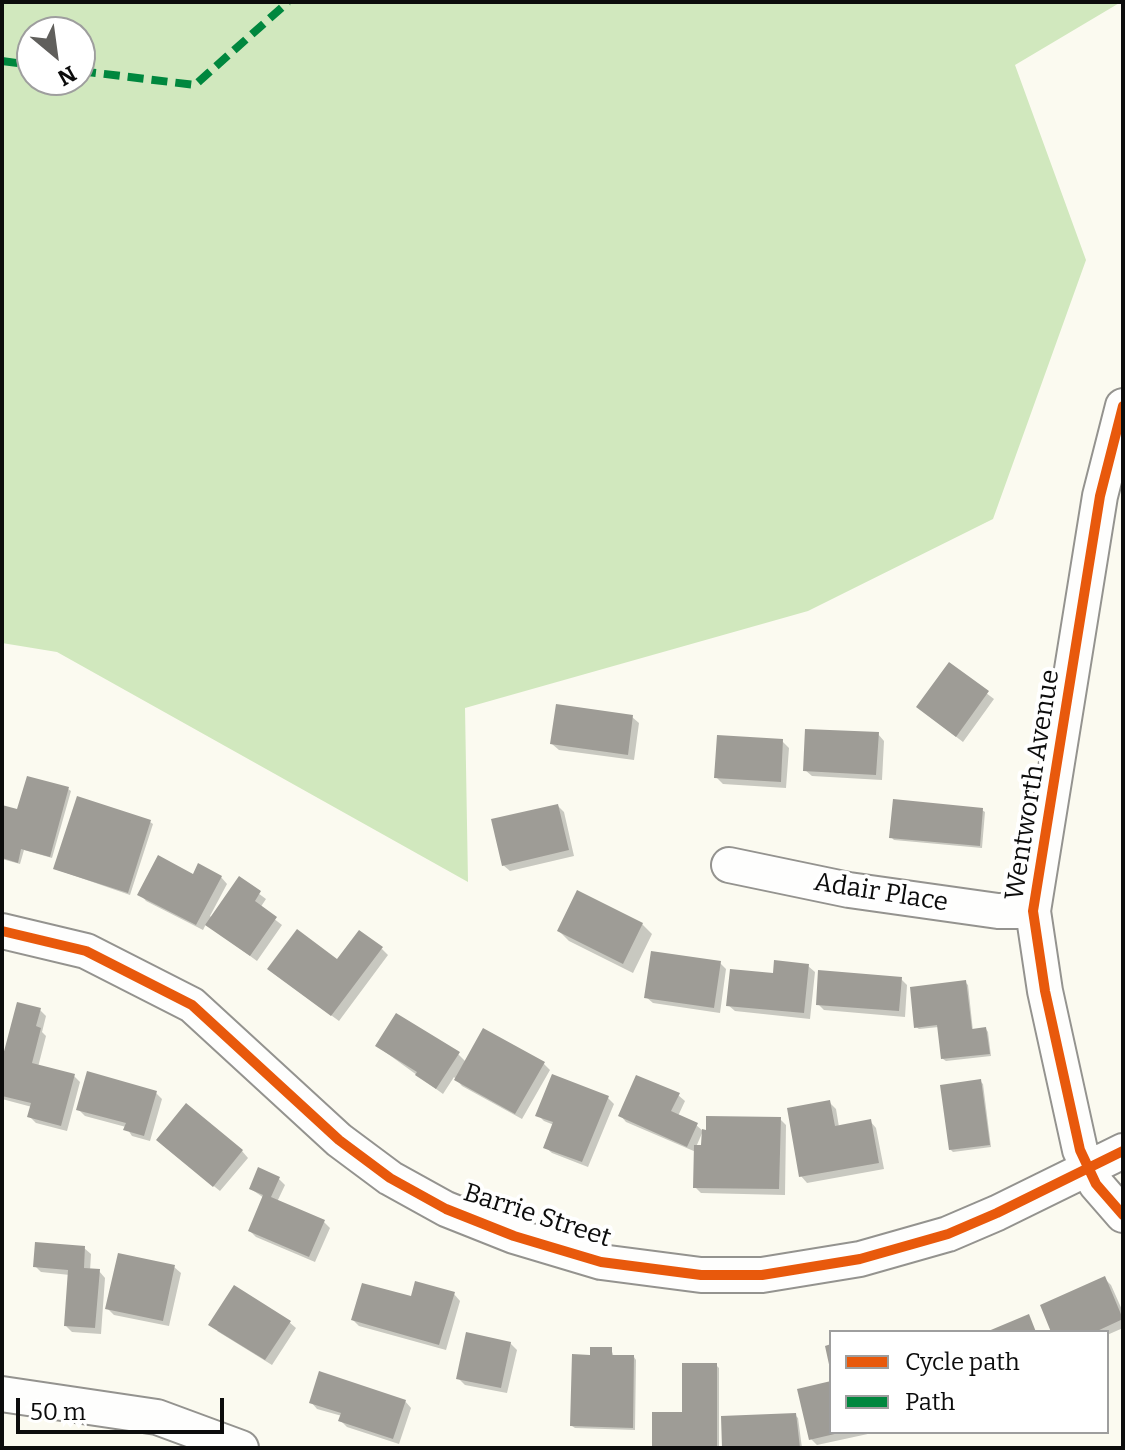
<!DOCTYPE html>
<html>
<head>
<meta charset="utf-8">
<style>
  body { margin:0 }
  #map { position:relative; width:1125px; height:1450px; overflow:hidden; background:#fbfaf0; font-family:Bitter,serif }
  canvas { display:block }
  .frame { position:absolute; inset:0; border:4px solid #0c0c0c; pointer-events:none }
  .legend { position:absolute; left:829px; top:1330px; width:280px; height:104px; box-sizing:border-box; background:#fff; border:2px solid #9e9e9e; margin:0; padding:10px 14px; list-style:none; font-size:24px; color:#0c0c0c }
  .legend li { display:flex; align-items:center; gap:16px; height:40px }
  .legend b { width:40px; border:2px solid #9e9e9e }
  .north { position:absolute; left:16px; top:16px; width:80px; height:80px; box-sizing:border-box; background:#fff; border:2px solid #9e9e9e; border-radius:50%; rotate:151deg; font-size:22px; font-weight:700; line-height:32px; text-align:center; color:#0c0c0c }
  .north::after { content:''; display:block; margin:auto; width:28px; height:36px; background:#605f5c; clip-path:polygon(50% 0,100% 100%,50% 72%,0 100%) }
  .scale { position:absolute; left:16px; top:1398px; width:208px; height:36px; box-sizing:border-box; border:4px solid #0c0c0c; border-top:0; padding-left:10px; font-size:24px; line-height:28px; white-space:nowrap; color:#0c0c0c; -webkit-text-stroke:6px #fff; paint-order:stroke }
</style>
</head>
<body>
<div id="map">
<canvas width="1125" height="1450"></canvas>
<div class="frame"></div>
<ul class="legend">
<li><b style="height:10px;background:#e8590c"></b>Cycle path</li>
<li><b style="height:10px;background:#00873e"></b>Path</li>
</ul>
<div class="north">N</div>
<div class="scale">50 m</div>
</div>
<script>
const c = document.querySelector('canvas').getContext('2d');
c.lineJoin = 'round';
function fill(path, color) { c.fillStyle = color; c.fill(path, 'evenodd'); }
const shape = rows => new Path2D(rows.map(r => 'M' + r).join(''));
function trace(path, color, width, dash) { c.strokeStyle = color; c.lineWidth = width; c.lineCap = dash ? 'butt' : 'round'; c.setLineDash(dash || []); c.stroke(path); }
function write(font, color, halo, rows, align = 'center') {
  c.font = font + ' Bitter,serif'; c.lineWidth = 8; c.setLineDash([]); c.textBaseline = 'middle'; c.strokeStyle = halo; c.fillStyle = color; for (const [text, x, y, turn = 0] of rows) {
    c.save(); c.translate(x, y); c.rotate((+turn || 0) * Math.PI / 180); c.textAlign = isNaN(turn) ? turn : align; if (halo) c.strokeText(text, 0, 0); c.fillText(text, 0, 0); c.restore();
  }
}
const forest = shape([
  [2,2,1121,2,1015,65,1086,260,993,519,808,611,465,708,468,882,57,652,2,643],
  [32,32,80,32,80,80,32,80]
]);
const shadow = shape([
  [949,665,994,699,963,742,925,713],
  [632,717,639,723,634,760,559,750,552,744],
  [878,734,884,741,882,780,812,776,805,770],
  [782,741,789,748,786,788,723,784,716,777],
  [68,789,71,791,52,858,24,850,20,864,2,859,2,807,19,812],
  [558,806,564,812,574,856,510,871,503,865],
  [982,810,985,812,982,848,894,840,891,837],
  [150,822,153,824,130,895,55,869],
  [193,876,221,877,227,884,210,916,212,918,239,879,266,899,260,908,282,925,257,961,206,924,203,930,146,901,140,894],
  [642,924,652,934,633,973,569,941,559,931],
  [382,949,388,955,339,1021,276,975],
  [720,963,726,969,720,1013,653,1003,646,997],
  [808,966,815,972,810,1019,735,1011,728,1005,774,975],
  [901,979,907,985,905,1017,824,1010,818,1004],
  [965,982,968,985,973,1031,986,1029,988,1032,991,1056,946,1061,943,1059,939,1027,919,1029,916,1027],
  [40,1010,46,1016,42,1032,46,1036,38,1067,74,1076,80,1082,67,1131,36,1123,29,1116,32,1107,2,1099,2,1055,5,1057],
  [377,1046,458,1054,466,1062,544,1064,550,1070,522,1119,462,1086,454,1077,443,1094],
  [980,1081,983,1084,991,1147,953,1152,950,1149],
  [156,1093,162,1099,150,1141,132,1136,126,1127,85,1116,78,1109],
  [678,1095,685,1101,678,1116,696,1125,703,1131,696,1147,780,1119,786,1125,785,1195,701,1193,695,1187,696,1152,626,1122,620,1115],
  [608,1098,614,1104,588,1167,552,1153,545,1147,554,1125,544,1121,538,1115],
  [830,1103,836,1109,839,1127,870,1121,876,1128,884,1169,807,1183,801,1176],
  [165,1147,242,1151,248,1158,220,1191],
  [278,1178,285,1185,277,1202,324,1222,330,1228,315,1262,256,1237,250,1231,264,1198,251,1189],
  [84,1248,91,1254,90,1271,99,1271,105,1278,101,1334,72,1332,66,1326,70,1275,41,1272,35,1266],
  [174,1267,181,1273,169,1326,114,1315,108,1309],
  [1105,1279,1111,1285,1123,1312,1123,1328,1107,1335,1107,1332,1053,1332],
  [454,1294,460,1301,446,1350,359,1326,353,1320,412,1299],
  [289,1322,296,1328,272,1365,217,1331],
  [510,1343,517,1350,507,1393,465,1385,458,1378],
  [611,1349,614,1357,634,1357,636,1360,635,1430,575,1428,572,1426,592,1357],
  [716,1365,719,1368,719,1448,654,1448,684,1414],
  [831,1383,831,1432,877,1432,817,1445,811,1439],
  [405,1401,411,1408,399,1444,347,1427,340,1420,342,1416,317,1409,311,1402],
  [795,1415,798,1418,802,1448,724,1448]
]);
const building = shape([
  [949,662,989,691,956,737,916,707],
  [556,704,633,715,628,755,550,744],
  [805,729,879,732,876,775,803,771],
  [717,735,783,739,781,782,714,778],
  [27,776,69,787,50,857,21,849,18,863,2,858,2,805,17,809],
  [77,796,151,820,128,893,53,869],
  [893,799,983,808,980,846,889,838],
  [558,804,569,850,502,866,491,819],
  [158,855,193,874,198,863,222,876,196,925,137,895],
  [239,876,261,891,255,901,277,917,250,956,205,925],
  [577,890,643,923,623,964,557,931],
  [297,929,337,959,359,930,383,947,331,1016,267,969],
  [651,951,721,961,714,1008,644,998],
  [774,960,809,964,804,1013,726,1006,730,969,773,973],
  [818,970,902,977,899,1011,816,1005],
  [966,980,972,1029,986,1027,990,1054,941,1059,937,1025,914,1028,910,987],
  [17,1002,41,1008,36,1026,41,1028,32,1063,75,1074,61,1126,27,1117,31,1103,2,1096,2,1059],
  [396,1013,460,1052,436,1089,415,1075,417,1072,375,1046],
  [483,1028,545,1062,515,1114,454,1080],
  [87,1071,157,1091,144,1136,123,1130,126,1123,76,1110],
  [552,1074,609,1096,582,1162,543,1148,553,1122,535,1116],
  [636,1075,680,1093,671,1111,698,1123,687,1147,618,1116],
  [981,1079,990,1145,949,1150,940,1085],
  [830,1100,835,1126,871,1119,879,1163,799,1177,787,1108],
  [186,1103,243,1150,213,1187,156,1140],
  [706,1116,781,1117,779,1189,693,1188,694,1145,701,1145,702,1129,706,1130],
  [258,1167,280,1177,271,1197,325,1220,309,1257,248,1231,263,1195,249,1189],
  [35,1242,85,1246,84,1268,100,1269,95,1328,64,1326,68,1270,33,1267],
  [118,1253,175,1265,163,1321,105,1309],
  [1105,1276,1123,1319,1095,1332,1051,1332,1040,1305],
  [415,1281,455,1292,439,1345,351,1320,362,1283,411,1296],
  [234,1285,291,1321,265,1360,208,1325],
  [1029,1314,1036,1332,986,1332],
  [466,1332,511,1342,501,1388,456,1379],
  [831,1344,831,1369,830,1369,825,1346],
  [590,1347,612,1347,612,1355,634,1355,633,1428,570,1426,572,1354,590,1355],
  [682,1363,717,1363,717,1448,652,1448,652,1412,682,1412],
  [319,1371,406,1400,393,1439,338,1421,341,1413,309,1403],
  [831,1381,831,1432,839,1433,809,1440,797,1389],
  [796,1413,800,1448,722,1448,721,1416]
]);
const minor = shape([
  [1123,406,1100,496,1033,911,1045,991,1080,1150,1096,1184,1123,1215],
  [729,865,849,890,998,911,1033,911],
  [2,931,86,951,192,1005,339,1140,390,1178,446,1209,514,1236,601,1262,701,1275,762,1275,860,1259,948,1234,997,1213,1123,1151],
  [2,1394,157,1417,241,1448]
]);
const quiet = shape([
  [2,61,32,65],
  [80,71,195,85,288,2]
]);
const cycleway = shape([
  [1123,406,1100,496,1033,911,1045,991,1080,1150,1096,1184,1123,1215],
  [2,931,86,951,192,1005,339,1140,390,1178,446,1209,514,1236,601,1262,701,1275,762,1275,860,1259,948,1234,997,1213,1123,1151]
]);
const streetNames = [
  ["Wentworth Avenue",1033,785,-81],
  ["Adair Place",881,893,9],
  ["Barrie Street",537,1216,18]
];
fill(forest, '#d1e8be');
fill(shadow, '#0003');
fill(building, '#9e9c96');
trace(minor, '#94938f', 38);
trace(minor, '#fefefd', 34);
trace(quiet, '#00873e', 8, [16, 8]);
trace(cycleway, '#e8590c', 10);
write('26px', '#0c0c0c', '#fff', streetNames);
</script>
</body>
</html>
